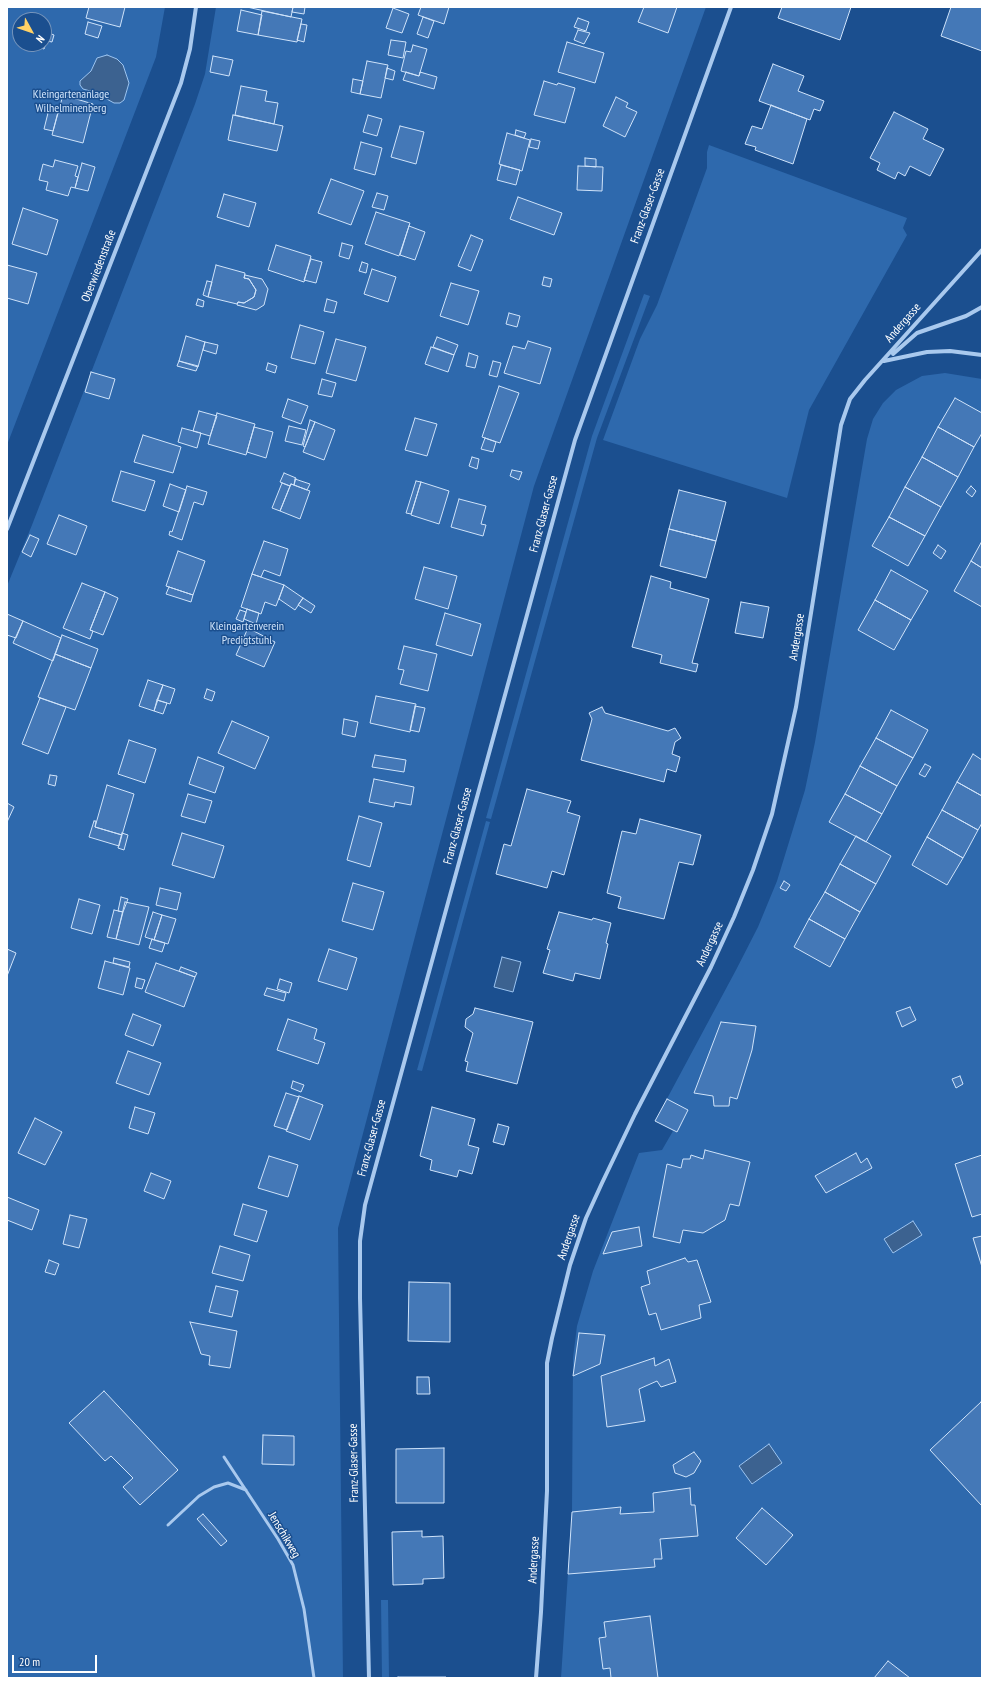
<!DOCTYPE html>
<html>
<head>
<meta charset="utf-8">
<style>
  body { margin:0 }
  #map { position:relative; width:989px; height:1685px; overflow:hidden; background:#1b4f8f; font-family:"PT Sans Narrow",sans-serif }
  canvas { display:block }
  .frame { position:absolute; inset:0; border:8px solid #fff; pointer-events:none }
  .north { position:absolute; left:12px; top:12px; width:40px; height:40px; box-sizing:border-box; background:#1b4f8f; border:1px solid #7695bc; border-radius:50%; rotate:130deg; font-size:11px; font-weight:700; line-height:16px; text-align:center; color:#fff }
  .north::after { content:''; display:block; margin:auto; width:14px; height:18px; background:#ffd166; clip-path:polygon(50% 0,100% 100%,50% 72%,0 100%) }
  .scale { position:absolute; left:12px; top:1655px; width:85px; height:18px; box-sizing:border-box; border:2px solid #fff; border-top:0; padding-left:5px; font-size:12px; line-height:14px; white-space:nowrap; color:#fff; -webkit-text-stroke:3px #1b4f8f; paint-order:stroke }
</style>
</head>
<body>
<div id="map">
<canvas width="989" height="1685"></canvas>
<div class="frame"></div>
<div class="north">N</div>
<div class="scale">20 m</div>
</div>
<script>
const c = document.querySelector('canvas').getContext('2d');
c.lineJoin = 'round';
function fill(path, color) { c.fillStyle = color; c.fill(path, 'evenodd'); }
const shape = rows => new Path2D(rows.map(r => 'M' + r).join(''));
function trace(path, color, width, dash) { c.strokeStyle = color; c.lineWidth = width; c.lineCap = dash ? 'butt' : 'round'; c.setLineDash(dash || []); c.stroke(path); }
function write(font, color, halo, rows, align = 'center') {
  c.font = font + ' "PT Sans Narrow",sans-serif'; c.lineWidth = 3; c.setLineDash([]); c.textBaseline = 'middle'; c.strokeStyle = halo; c.fillStyle = color; for (const [text, x, y, turn = 0] of rows) {
    c.save(); c.translate(x, y); c.rotate((+turn || 0) * Math.PI / 180); c.textAlign = isNaN(turn) ? turn : align; if (halo) c.strokeText(text, 0, 0); c.fillText(text, 0, 0); c.restore();
  }
}
const green = shape([
  [7,7,165,7,156,57,7,445],
  [20,20,44,20,44,44,20,44],
  [216,7,706,7,534,486,338,1228,343,1678,7,1678,7,586,32,525,195,104,205,74],
  [709,145,907,218,903,228,907,235,809,410,787,498,603,440,640,339,657,305,707,168,707,152],
  [644,294,650,296,597,438,491,819,486,818,592,436],
  [945,373,982,379,982,1678,561,1678,572,1512,573,1358,577,1326,593,1271,639,1153,662,1150,673,1131,655,1121,736,970,758,927,777,881,805,790,815,742,867,439,873,419,883,403,896,390,922,376],
  [486,821,490,822,422,1071,417,1070],
  [381,1600,388,1600,389,1678,382,1678]
]);
const water = shape([
  [107,55,117,59,123,65,129,83,124,100,120,103,114,103,94,92,83,89,80,85,80,81,91,71,97,58,107,55],
  [502,957,521,962,513,992,494,987,502,957],
  [913,1221,922,1235,893,1253,884,1239,913,1221],
  [769,1444,782,1463,752,1484,739,1466,769,1444]
]);
const building = shape([
  [89,7,125,7,120,27,86,18,89,7],
  [247,7,293,7,291,17,247,7],
  [293,7,305,7,304,14,292,12,293,7],
  [421,7,449,7,444,24,418,15,421,7],
  [644,7,677,7,668,33,638,22,644,7],
  [782,7,851,7,840,40,778,18,782,7],
  [951,7,982,7,982,51,941,36,951,7],
  [393,8,409,14,402,33,386,28,393,8],
  [241,10,262,15,258,35,237,31,241,10],
  [262,11,302,19,297,42,258,35,262,11],
  [423,17,434,21,428,38,417,34,423,17],
  [578,18,589,22,586,31,574,27,578,18],
  [88,22,102,26,98,38,85,34,88,22],
  [301,24,307,25,304,42,297,40,301,24],
  [44,28,51,30,49,33,54,35,52,42,47,41,44,49,28,44,44,44,44,28],
  [578,30,590,33,584,44,574,40,578,30],
  [391,40,406,42,403,58,388,55,391,40],
  [567,42,604,53,595,83,558,72,567,42],
  [413,45,427,49,419,76,401,71,406,51,411,52,413,45],
  [213,56,233,60,229,76,210,72,213,56],
  [367,61,388,65,381,98,360,94,367,61],
  [773,64,804,76,798,91,824,101,820,111,814,109,810,120,759,101,773,64],
  [387,68,395,71,393,80,385,78,387,68],
  [406,72,419,76,420,72,437,77,434,89,403,80,406,72],
  [353,79,363,81,360,94,351,92,353,79],
  [544,81,557,85,558,83,575,88,565,123,534,115,544,81],
  [241,86,267,91,265,101,278,103,274,124,235,115,241,86],
  [63,95,93,104,83,143,52,135,63,95],
  [616,97,628,103,626,107,637,112,625,137,603,126,616,97],
  [771,105,807,119,793,164,755,150,756,147,745,144,752,126,762,129,771,105],
  [49,109,58,112,53,131,44,129,49,109],
  [894,112,928,129,923,139,944,149,930,176,910,166,905,176,898,172,895,179,877,170,880,163,870,158,894,112],
  [233,115,283,126,277,151,228,140,233,115],
  [368,115,382,119,377,136,363,132,368,115],
  [400,126,424,132,416,164,391,157,400,126],
  [516,130,526,133,524,138,515,135,516,130],
  [507,133,530,140,522,171,499,164,507,133],
  [531,139,540,141,538,149,529,147,531,139],
  [361,142,382,148,375,175,354,169,361,142],
  [585,158,596,159,596,167,585,166,585,158],
  [55,160,78,166,75,176,78,177,75,188,71,187,68,196,46,190,48,182,39,180,43,164,53,167,55,160],
  [82,163,95,167,88,191,75,188,82,163],
  [501,165,520,170,516,185,497,180,501,165],
  [578,166,603,167,602,191,577,190,578,166],
  [331,179,364,191,351,225,318,213,331,179],
  [377,193,388,196,384,210,372,207,377,193],
  [224,194,256,203,249,227,217,217,224,194],
  [518,197,562,213,554,235,510,219,518,197],
  [23,208,58,220,47,255,12,244,23,208],
  [376,212,410,223,399,256,365,244,376,212],
  [409,226,425,232,415,260,400,255,409,226],
  [471,235,483,240,471,271,458,266,471,235],
  [342,243,353,246,349,259,339,256,342,243],
  [276,245,311,256,304,282,268,270,276,245],
  [311,259,322,262,316,283,304,280,311,259],
  [362,262,368,264,366,273,359,271,362,262],
  [7,265,37,273,28,304,7,298,7,265],
  [216,265,245,273,244,278,249,279,256,290,254,297,244,303,238,302,237,304,208,297,216,265],
  [372,269,396,277,388,302,364,294,372,269],
  [245,275,262,279,268,289,264,305,256,310,237,305,238,302,244,303,254,297,256,290,249,279,244,278,245,275],
  [544,277,552,279,550,287,542,285,544,277],
  [207,281,212,282,208,297,203,295,207,281],
  [451,283,479,291,468,325,440,316,451,283],
  [198,299,204,301,203,307,196,305,198,299],
  [327,299,337,302,334,313,324,311,327,299],
  [509,313,520,316,517,327,506,324,509,313],
  [300,325,324,332,315,364,291,358,300,325],
  [186,336,205,342,198,367,179,361,186,336],
  [437,337,458,345,454,355,433,347,437,337],
  [336,339,366,347,356,381,326,373,336,339],
  [528,341,551,348,540,384,504,373,513,346,525,349,528,341],
  [205,342,218,345,216,354,203,350,205,342],
  [431,347,454,355,448,372,425,364,431,347],
  [469,353,478,356,475,368,466,366,469,353],
  [179,361,198,366,196,371,177,366,179,361],
  [493,361,501,363,497,377,489,375,493,361],
  [268,363,277,366,275,373,266,370,268,363],
  [91,372,115,379,109,399,85,392,91,372],
  [322,379,336,383,332,397,318,394,322,379],
  [499,386,519,393,500,443,482,437,499,386],
  [955,398,982,413,982,433,974,447,938,427,955,398],
  [288,399,308,406,301,424,282,417,288,399],
  [199,411,217,416,210,436,193,431,199,411],
  [217,413,255,424,246,455,208,444,217,413],
  [415,418,437,424,427,456,405,450,415,418],
  [310,420,315,422,305,447,303,446,310,420],
  [315,422,335,430,324,460,303,452,315,422],
  [289,426,306,430,302,445,285,441,289,426],
  [254,427,273,432,266,458,247,452,254,427],
  [938,427,974,447,958,477,922,457,938,427],
  [182,428,201,433,197,448,178,442,182,428],
  [143,435,181,447,173,473,134,462,143,435],
  [485,438,496,442,493,452,481,449,485,438],
  [472,457,479,459,477,469,469,466,472,457],
  [922,457,958,477,941,507,905,487,922,457],
  [512,470,522,472,519,480,510,476,512,470],
  [121,471,155,481,145,511,112,501,121,471],
  [284,473,296,478,294,485,291,484,290,486,280,482,284,473],
  [295,479,310,484,307,490,294,485,295,479],
  [416,481,421,482,411,514,406,513,416,481],
  [421,482,449,491,439,524,411,515,421,482],
  [282,483,290,486,280,511,272,508,282,483],
  [170,484,186,490,179,512,163,506,170,484],
  [291,484,310,491,300,519,280,511,291,484],
  [187,486,207,492,203,505,194,502,182,540,169,535,170,531,172,532,187,486],
  [971,486,976,491,972,497,966,492,971,486],
  [905,487,941,507,925,536,889,517,905,487],
  [679,490,726,502,716,541,669,529,679,490],
  [459,499,486,506,481,524,486,525,483,536,451,527,459,499],
  [59,515,87,526,76,555,47,544,59,515],
  [889,517,925,536,908,566,872,546,889,517],
  [669,529,716,541,706,578,660,566,669,529],
  [30,535,39,539,31,557,22,552,30,535],
  [264,541,288,549,280,576,264,570,261,577,252,574,264,541],
  [982,541,982,568,971,561,982,541],
  [938,545,946,551,941,559,933,553,938,545],
  [178,551,205,561,193,595,166,586,178,551],
  [971,561,982,568,982,607,954,591,971,561],
  [424,567,457,576,448,609,415,599,424,567],
  [891,570,928,591,911,620,875,600,891,570],
  [252,574,284,585,276,606,265,602,261,614,241,607,252,574],
  [651,576,671,582,670,588,709,599,692,663,698,664,696,672,660,663,662,655,632,647,651,576],
  [82,583,105,592,90,630,93,631,90,639,63,628,82,583],
  [284,585,303,598,295,610,279,599,284,585],
  [169,587,193,595,191,602,166,594,169,587],
  [105,592,118,598,103,635,90,630,105,592],
  [303,598,315,606,311,613,298,605,303,598],
  [875,600,911,620,894,650,858,630,875,600],
  [741,602,769,607,763,638,735,633,741,602],
  [247,609,259,613,256,624,244,619,247,609],
  [240,610,246,612,243,622,236,619,240,610],
  [445,613,481,624,472,656,436,645,445,613],
  [7,614,23,621,16,638,7,635,7,614],
  [23,621,61,638,53,661,13,643,23,621],
  [248,628,275,642,264,667,236,655,248,628],
  [62,635,98,649,91,668,55,654,62,635],
  [404,646,437,654,428,691,400,684,404,670,398,669,404,646],
  [55,654,91,668,75,710,38,697,55,654],
  [148,680,163,685,154,711,139,706,148,680],
  [163,685,175,689,170,704,157,700,163,685],
  [207,689,215,692,212,701,204,698,207,689],
  [376,696,416,704,410,732,370,723,376,696],
  [40,698,66,707,48,754,22,744,40,698],
  [157,700,167,703,163,714,154,711,157,700],
  [415,706,425,708,419,732,410,730,415,706],
  [602,707,605,713,668,731,675,728,681,738,675,742,672,754,680,757,676,772,667,769,664,782,581,760,592,719,589,713,602,707],
  [891,710,928,730,913,758,876,738,891,710],
  [344,719,358,722,355,737,342,734,344,719],
  [232,721,269,737,255,769,218,753,232,721],
  [876,738,913,758,897,786,860,766,876,738],
  [129,740,156,749,145,783,118,774,129,740],
  [973,754,982,760,982,796,957,782,973,754],
  [375,755,406,760,404,772,372,767,375,755],
  [198,757,224,767,215,793,189,784,198,757],
  [925,764,931,767,925,777,919,774,925,764],
  [860,766,897,786,882,814,845,794,860,766],
  [50,775,57,776,55,786,48,784,50,775],
  [374,779,414,787,411,805,395,802,394,807,369,802,374,779],
  [957,782,982,796,982,823,978,830,942,810,957,782],
  [107,785,134,794,122,835,95,827,107,785],
  [527,789,571,801,567,812,580,816,564,875,552,871,547,888,496,874,504,844,511,846,527,789],
  [188,794,212,801,205,823,181,816,188,794],
  [845,794,882,814,866,842,829,822,845,794],
  [7,803,14,807,7,822,7,803],
  [942,810,978,830,963,858,927,837,942,810],
  [359,816,382,823,370,867,347,860,359,816],
  [640,819,701,835,693,865,679,862,664,919,618,908,621,897,607,893,622,831,636,834,640,819],
  [94,821,96,821,95,827,122,835,119,846,89,837,94,821],
  [122,833,128,835,124,850,118,848,122,833],
  [182,833,224,846,214,878,172,865,182,833],
  [856,836,891,856,876,884,840,864,856,836],
  [927,837,963,858,947,885,912,865,927,837],
  [840,864,876,884,860,912,825,892,840,864],
  [784,881,790,885,786,891,780,888,784,881],
  [353,883,384,892,373,930,342,921,353,883],
  [160,888,181,893,177,910,156,905,160,888],
  [825,892,860,912,845,939,809,919,825,892],
  [121,897,128,899,123,912,118,911,121,897],
  [79,899,100,905,92,934,71,928,79,899],
  [125,902,149,907,139,945,116,939,125,902],
  [114,910,123,912,116,939,107,937,114,910],
  [153,912,162,915,154,940,145,937,153,912],
  [559,912,592,920,593,918,611,923,606,943,608,944,600,979,575,973,573,981,543,973,550,950,547,949,559,912],
  [162,915,176,919,168,944,154,940,162,915],
  [809,919,845,939,830,967,794,947,809,919],
  [152,939,165,943,162,952,149,948,152,939],
  [7,949,16,953,7,976,7,949],
  [329,949,357,958,347,990,318,981,329,949],
  [114,958,130,962,129,967,113,963,114,958],
  [105,961,130,968,123,995,98,988,105,961],
  [156,963,195,977,184,1007,145,992,156,963],
  [181,967,197,973,195,977,179,971,181,967],
  [137,978,145,980,142,989,135,987,137,978],
  [280,979,292,983,289,993,277,989,280,979],
  [267,988,286,993,284,1001,264,995,267,988],
  [910,1007,916,1020,902,1027,896,1012,910,1007],
  [475,1008,533,1022,517,1084,466,1071,468,1062,465,1061,473,1033,465,1027,466,1019,473,1014,475,1008],
  [133,1014,161,1025,153,1046,125,1035,133,1014],
  [288,1019,317,1029,314,1039,325,1043,318,1064,277,1050,288,1019],
  [721,1022,756,1026,752,1050,737,1099,730,1097,729,1106,714,1106,713,1096,694,1093,721,1022],
  [128,1051,161,1063,149,1095,116,1083,128,1051],
  [960,1076,963,1084,956,1088,952,1079,960,1076],
  [293,1081,304,1085,301,1092,291,1088,293,1081],
  [286,1093,299,1097,287,1130,274,1126,286,1093],
  [299,1096,323,1105,310,1140,286,1131,299,1096],
  [667,1099,688,1110,677,1132,655,1121,667,1099],
  [135,1107,155,1113,148,1134,129,1128,135,1107],
  [432,1107,475,1119,468,1145,479,1148,472,1174,459,1170,457,1177,430,1170,432,1160,420,1156,432,1107],
  [35,1118,62,1132,45,1165,18,1153,35,1118],
  [498,1124,509,1127,504,1145,493,1142,498,1124],
  [705,1150,750,1162,739,1206,730,1204,725,1220,703,1233,683,1230,680,1243,653,1237,667,1164,681,1168,683,1159,690,1159,691,1155,703,1159,705,1150],
  [856,1153,861,1163,867,1158,872,1168,826,1193,815,1176,856,1153],
  [982,1155,982,1214,972,1217,955,1164,982,1155],
  [269,1156,298,1165,288,1197,258,1188,269,1156],
  [151,1173,171,1181,164,1199,144,1191,151,1173],
  [7,1197,39,1210,32,1230,7,1220,7,1197],
  [243,1204,267,1211,257,1242,234,1235,243,1204],
  [70,1215,87,1219,79,1248,63,1244,70,1215],
  [639,1227,642,1246,603,1254,612,1232,639,1227],
  [982,1236,982,1267,973,1238,982,1236],
  [220,1246,250,1255,243,1281,212,1273,220,1246],
  [685,1258,688,1262,697,1260,711,1302,699,1305,701,1318,661,1330,656,1313,649,1315,641,1287,650,1284,647,1271,685,1258],
  [49,1260,59,1264,55,1275,45,1272,49,1260],
  [409,1282,450,1283,450,1342,408,1341,409,1282],
  [216,1286,238,1291,232,1317,209,1312,216,1286],
  [190,1322,237,1331,230,1368,209,1365,210,1356,201,1354,190,1322],
  [579,1333,605,1335,600,1364,573,1376,579,1333],
  [654,1358,655,1366,669,1359,676,1382,661,1387,657,1381,639,1389,645,1421,607,1427,601,1376,654,1358],
  [417,1377,429,1377,430,1394,417,1394,417,1377],
  [104,1391,178,1470,140,1505,123,1487,133,1478,111,1456,105,1461,69,1423,104,1391],
  [981,1402,982,1403,982,1506,930,1450,981,1402],
  [263,1435,294,1436,294,1465,262,1464,263,1435],
  [444,1448,444,1503,396,1503,396,1449,444,1448],
  [694,1452,701,1461,694,1473,686,1477,675,1473,673,1465,694,1452],
  [690,1488,691,1505,695,1505,698,1536,660,1539,662,1559,654,1559,655,1567,568,1574,572,1512,621,1507,620,1514,654,1512,653,1493,690,1488],
  [762,1508,793,1535,766,1565,736,1538,762,1508],
  [203,1514,227,1541,221,1546,197,1519,203,1514],
  [422,1531,422,1537,443,1536,444,1578,423,1579,423,1584,393,1585,392,1532,422,1531],
  [650,1616,658,1678,611,1678,610,1668,603,1669,599,1638,606,1637,604,1622,650,1616],
  [888,1661,910,1678,874,1678,888,1661],
  [398,1677,446,1677,446,1678,398,1678,398,1677]
]);
const service = shape([
  [224,1457,278,1539,293,1565,304,1609,314,1678],
  [168,1525,199,1496,214,1487,228,1483,246,1490]
]);
const minor = shape([
  [893,354,917,333,966,316,982,307],
  [884,361,927,352,950,351,982,355],
  [7,529,181,83,190,49,196,7],
  [369,1678,360,1298,360,1241,365,1205,575,440,731,7],
  [536,1678,541,1612,547,1491,547,1363,552,1338,570,1265,586,1218,602,1183,635,1114,711,967,734,917,753,870,772,814,796,707,841,425,850,399,865,380,982,250]
]);
const parkNames = [
  ["Kleingartenanlage",71,95],
  ["Wilhelminenberg",71,109],
  ["Kleingartenverein",247,627],
  ["Predigtstuhl",247,641]
];
const streetNames = [
  ["Franz-Glaser-Gasse",648,206,-70],
  ["Oberwiedenstraße",99,266,-69],
  ["Andergasse",903,323,-49],
  ["Franz-Glaser-Gasse",544,514,-75],
  ["Andergasse",797,637,-81],
  ["Franz-Glaser-Gasse",458,826,-75],
  ["Andergasse",710,944,-65],
  ["Franz-Glaser-Gasse",372,1138,-75],
  ["Andergasse",569,1237,-71],
  ["Franz-Glaser-Gasse",354,1463,-91],
  ["Jenschikweg",284,1535,59],
  ["Andergasse",534,1560,-87]
];
fill(green, '#2e69ad');
fill(water, '#3c6290');
trace(water, '#9cc4f0', 1);
fill(building, '#4478b7');
trace(building, '#cfe3fa', 1);
trace(service, '#a9c9ee', 3);
trace(minor, '#a9c9ee', 4);
write('12px', '#cfe3fa', '#1b4f8f', parkNames);
write('12px', '#fff', '#1b4f8f', streetNames);
</script>
</body>
</html>
